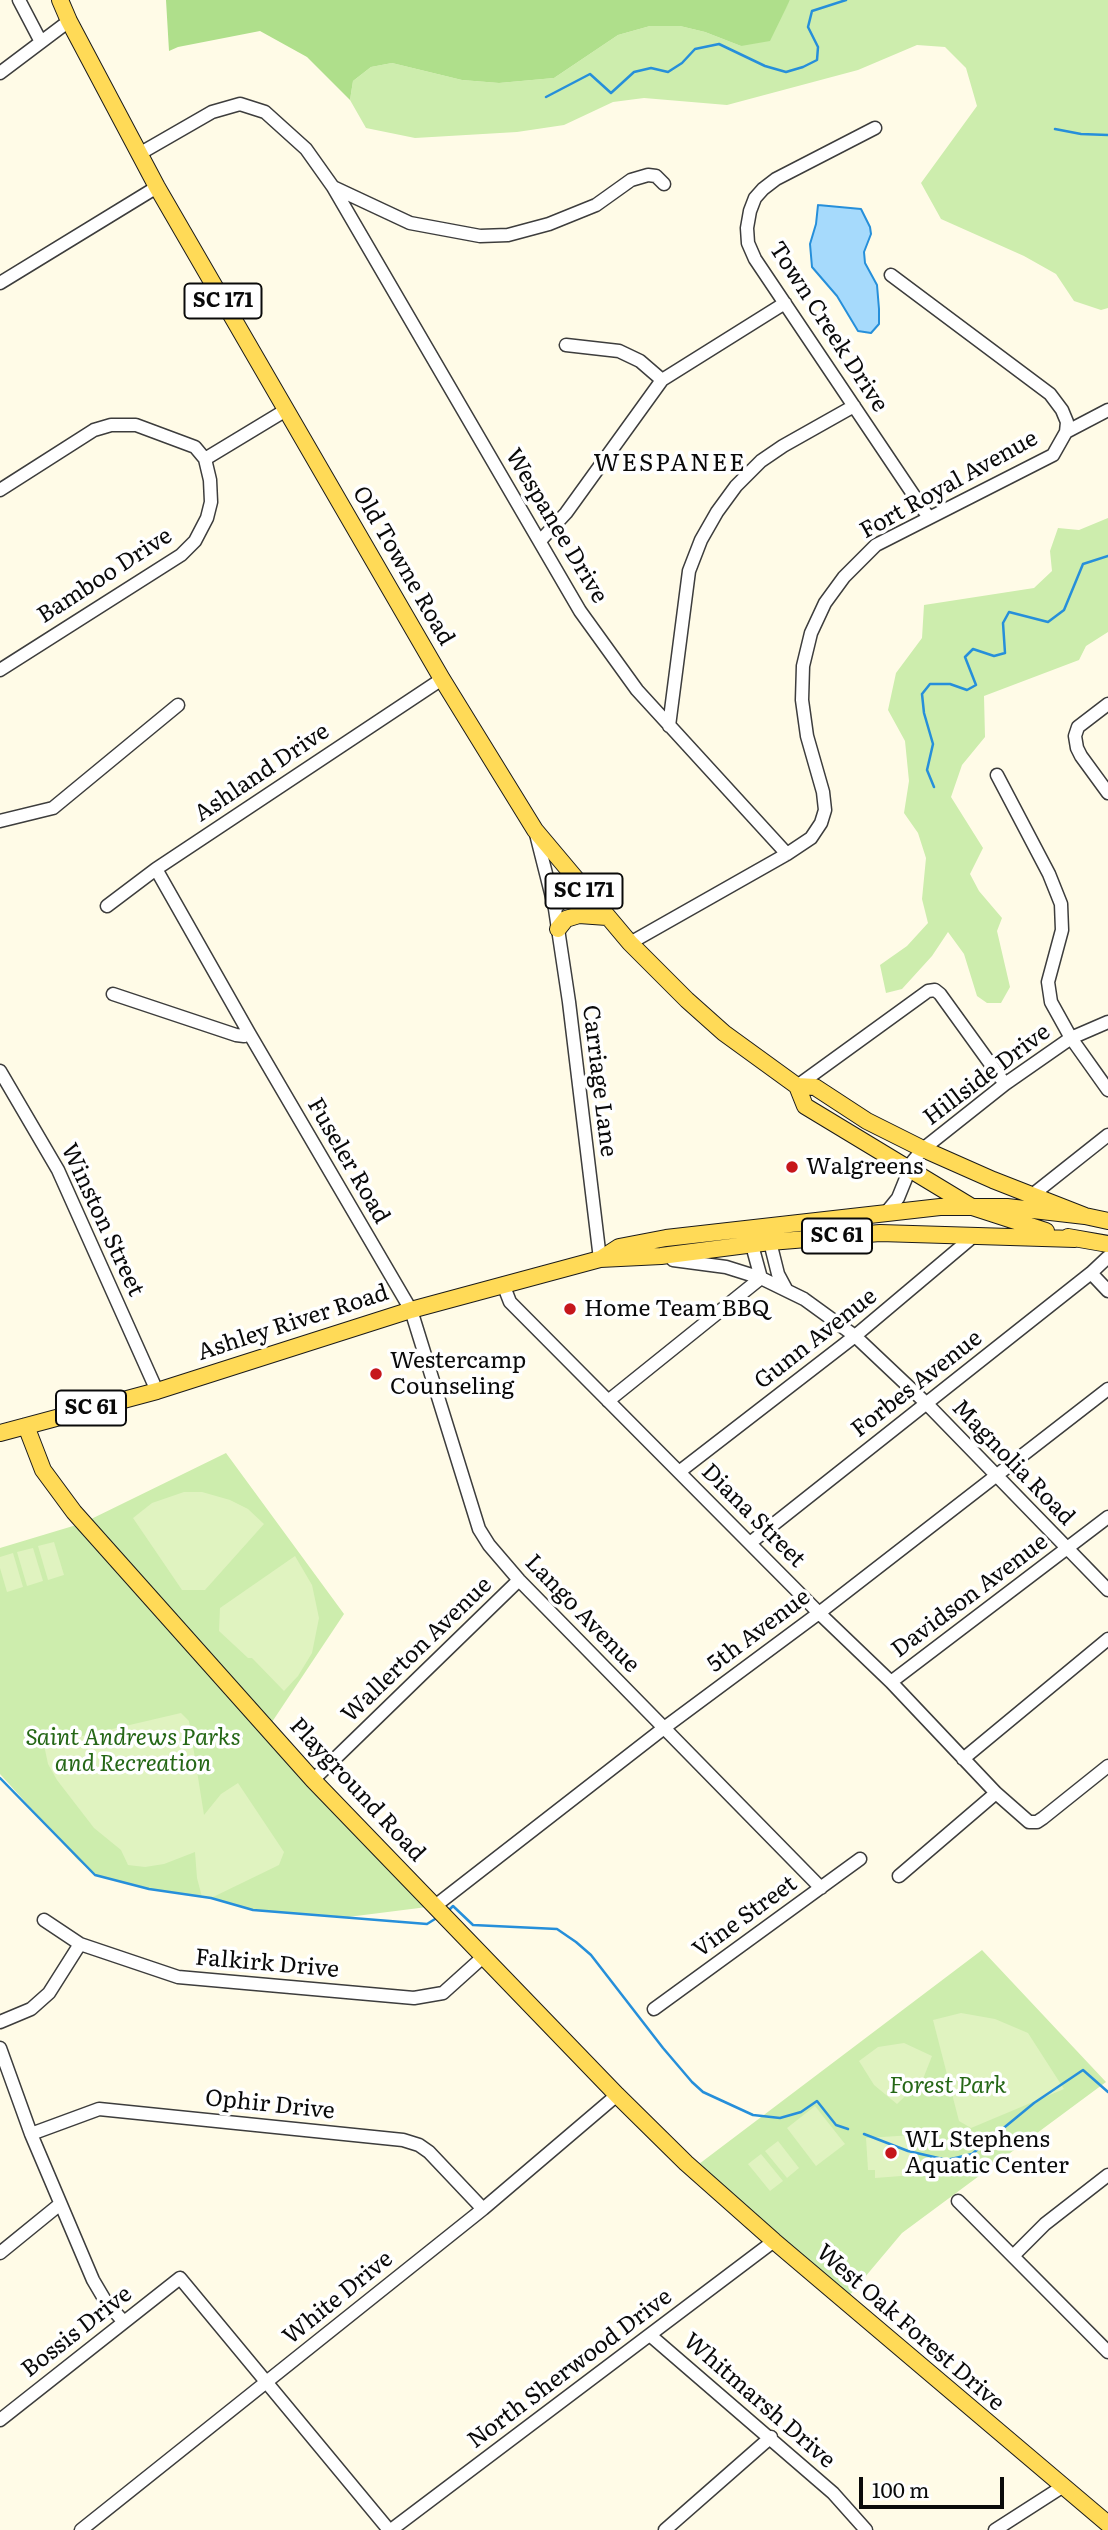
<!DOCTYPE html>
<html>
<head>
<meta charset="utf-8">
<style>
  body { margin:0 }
  #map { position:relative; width:1108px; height:2530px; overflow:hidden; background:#fffbe7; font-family:Literata,serif }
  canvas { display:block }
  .scale { position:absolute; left:859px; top:2477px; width:145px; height:32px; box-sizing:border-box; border:4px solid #0a0a0a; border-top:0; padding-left:9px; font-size:21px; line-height:24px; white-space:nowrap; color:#0a0a0a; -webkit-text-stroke:5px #fff; paint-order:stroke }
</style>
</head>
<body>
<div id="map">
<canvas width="1108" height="2530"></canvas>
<div class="scale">100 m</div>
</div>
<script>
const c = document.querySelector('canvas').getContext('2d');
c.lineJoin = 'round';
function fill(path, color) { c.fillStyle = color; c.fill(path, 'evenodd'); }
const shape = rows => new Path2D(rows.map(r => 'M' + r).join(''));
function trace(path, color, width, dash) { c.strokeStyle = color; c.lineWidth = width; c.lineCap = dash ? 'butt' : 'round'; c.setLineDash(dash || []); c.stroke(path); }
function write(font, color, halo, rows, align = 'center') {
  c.font = font + ' Literata,serif'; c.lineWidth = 7; c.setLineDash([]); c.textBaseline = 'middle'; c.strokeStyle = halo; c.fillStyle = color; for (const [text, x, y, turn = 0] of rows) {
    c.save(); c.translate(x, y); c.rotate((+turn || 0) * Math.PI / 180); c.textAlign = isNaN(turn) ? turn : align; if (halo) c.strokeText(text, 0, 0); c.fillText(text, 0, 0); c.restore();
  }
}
const green = shape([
  [790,0,1108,0,1108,308,1101,310,1074,301,1056,274,1024,256,941,219,921,183,977,106,966,68,945,47,917,45,858,70,727,105,644,98,613,102,564,125,517,132,415,138,366,128,350,100,353,81,371,67,392,63,462,80,499,83,554,78,618,35,650,26,680,26,705,32,741,46,781,16],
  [1108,518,1108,632,1086,646,1079,660,984,696,985,737,962,765,951,797,983,848,970,874,979,891,1002,918,997,931,1010,987,1001,1003,987,1003,977,996,964,954,948,932,932,956,902,989,886,993,880,965,907,946,928,923,922,899,926,858,918,833,904,813,909,781,905,741,888,710,896,673,922,638,924,605,1034,588,1052,571,1050,551,1058,528,1079,530],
  [226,1453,344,1614,268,1728,435,1906,348,1917,253,1910,211,1898,149,1889,95,1875,77,1859,0,1774,0,1548,83,1523],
  [982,1950,1106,2082,902,2233,849,2296,699,2164]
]);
const forest = shape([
  [166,0,790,0,770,41,741,46,705,32,680,26,650,26,618,35,554,78,499,83,462,80,392,63,371,67,353,81,350,100,307,57,260,31,178,47,169,51]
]);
const pitch = shape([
  [184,1492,202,1492,230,1500,248,1509,264,1524,205,1590,182,1590,133,1518,152,1503],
  [54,1542,64,1575,48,1580,38,1546],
  [33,1548,43,1581,27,1586,17,1552],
  [13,1553,23,1587,7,1592,0,1568,0,1557],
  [295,1556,312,1585,319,1618,312,1653,298,1676,284,1691,252,1658,248,1658,219,1631,220,1608],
  [181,1713,189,1721,204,1815,221,1794,238,1783,284,1852,279,1865,211,1898,202,1897,197,1878,195,1852,164,1864,145,1867,128,1865,121,1850,94,1828,57,1780,48,1764,44,1745],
  [961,2013,995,2019,1028,2033,1064,2089,971,2128,959,2121,933,2020],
  [904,2043,932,2056,923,2079,897,2104,874,2085,859,2061,878,2047],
  [815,2106,845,2144,816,2166,787,2128],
  [914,2135,916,2167,913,2168,914,2175,875,2178,875,2170,868,2170,866,2138],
  [778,2141,799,2168,787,2178,765,2151],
  [761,2154,783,2181,770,2191,748,2164]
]);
const water = shape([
  [818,205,861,209,870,227,871,234,864,252,865,263,877,285,879,309,879,324,871,333,858,331,837,296,812,267,810,244,816,224,818,205]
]);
const stream = shape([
  [546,97,590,74,611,93,634,72,651,68,668,72,682,63,695,49,719,44,765,66,786,72,803,67,817,60,818,47,808,27,812,11,846,0],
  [1055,129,1081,134,1108,135],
  [934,787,927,770,933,744,924,713,922,694,930,684,950,684,967,690,976,685,965,657,973,649,994,656,1005,653,1003,623,1009,612,1048,622,1064,610,1083,564,1108,556],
  [0,1778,95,1875,149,1889,211,1898,253,1910,427,1924,435,1919],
  [450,1909,453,1906,473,1925,557,1929,576,1942,591,1955,663,2048,692,2082,703,2092,753,2115,780,2118,801,2112,817,2101,836,2125,848,2129],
  [864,2134,908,2151,947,2160,972,2154,1034,2103,1083,2070,1108,2092]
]);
const minor = shape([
  [19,0,41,42],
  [0,73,69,21],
  [875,128,776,179,763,189,755,198,750,211,747,228,748,243,755,259,929,518],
  [139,154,212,112,240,104,265,112,306,149,333,187,410,223,480,236,508,235,549,224,596,205,631,180,648,175,656,176,664,184],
  [333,187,580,611,637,690,787,854],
  [0,283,157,187],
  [566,345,619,351,640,361,662,380],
  [1066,432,1108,410],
  [205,459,286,410],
  [0,490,94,430,111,425,136,425,195,447,205,459,210,480,211,502,207,518,195,541,181,555,0,670],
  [540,541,566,513,662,380,785,303],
  [1108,704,1078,727,1075,736,1077,748,1081,756,1108,793],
  [669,726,689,571,701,540,717,512,736,486,761,461,783,446,854,406],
  [997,775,1049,874,1061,904,1062,930,1048,982,1051,1002,1071,1038,1108,1090],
  [0,821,53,808,178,705],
  [536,834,555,909],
  [156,869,249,1033,411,1310,479,1529,489,1545,519,1580,821,1888],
  [577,883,555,909,569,1002,600,1259,606,1259],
  [107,906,156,869,442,679],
  [630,943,787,854,811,838,821,823,825,810,823,792,807,736,802,700,803,666,811,633,825,603,844,577,876,545,1053,455,1066,432,1067,422,1062,410,1050,394,891,275],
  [113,994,236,1035,244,1036,249,1033],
  [0,1071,58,1170,157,1391],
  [797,1086,928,991,935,990,940,994,1005,1084],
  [1031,1196,1108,1135],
  [885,1214,898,1198,913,1161,923,1149,1005,1084,1071,1038,1108,1022],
  [768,1234,778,1274,786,1289],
  [750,1238,761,1278],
  [673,1260,726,1267,761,1278,804,1299,855,1336,927,1404,1108,1590],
  [1091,1273,1108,1291],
  [503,1284,510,1302,819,1613,891,1682,996,1793,1029,1822,1037,1822,1043,1818,1108,1766],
  [608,1401,761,1278],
  [679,1472,855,1336,975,1235],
  [750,1543,1091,1273,1108,1257],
  [891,1682,1108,1517],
  [963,1759,1108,1639],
  [313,1780,519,1580],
  [899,1876,996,1793],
  [435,1906,664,1728,819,1613,1108,1389],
  [44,1920,80,1944,178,1977,414,1998,443,1993,483,1957],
  [654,2009,860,1859],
  [0,2022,31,2009,49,1993,80,1944],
  [0,2048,31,2134,93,2280,106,2302,123,2321],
  [31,2134,99,2109,403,2140,419,2145,429,2152,483,2209],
  [958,2201,1108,2352],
  [0,2253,59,2205],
  [1013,2256,1045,2224,1108,2175],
  [651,2336,833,2493,866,2530],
  [0,2420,180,2278,389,2530],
  [81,2530,483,2209,617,2095],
  [391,2530,774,2241],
  [665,2530,771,2437],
  [995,2530,1062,2487]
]);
const major = shape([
  [60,0,69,21,157,187,442,679,535,830,630,943,687,1000,724,1033,797,1086],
  [558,929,566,919,579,915,607,917],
  [797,1086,805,1106,972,1207,1046,1231],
  [797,1086,815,1087,867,1121,923,1149,993,1180,1085,1216,1108,1221],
  [1068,1237,1108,1244],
  [602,1258,619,1247,666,1238,940,1207,1007,1207,1085,1216],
  [26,1426,43,1470,74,1512,313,1780,617,2095,686,2163,774,2241,1108,2524],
  [0,1433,157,1391,411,1310,600,1259,661,1256,770,1242,880,1233,1075,1239]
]);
const markers = [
  [792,1167,7,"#c6161b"],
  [570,1309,7,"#c6161b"],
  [376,1374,7,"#c6161b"],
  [891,2153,7,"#c6161b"]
];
const shields = [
  [223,301,77],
  [584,891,77],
  [837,1236,70],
  [91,1408,70]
];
const shieldNames = [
  ["SC 171",223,301],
  ["SC 171",584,891],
  ["SC 61",837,1236],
  ["SC 61",91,1408]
];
const streetNames = [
  ["Town Creek Drive",828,327,57],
  ["Fort Royal Avenue",949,485,-29],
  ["Wespanee Drive",556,526,59],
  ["Old Towne Road",403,566,60],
  ["Bamboo Drive",105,576,-33],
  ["Ashland Drive",262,773,-34],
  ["Hillside Drive",987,1075,-37],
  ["Carriage Lane",599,1081,83],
  ["Fuseler Road",348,1161,60],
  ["Winston Street",102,1220,65],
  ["Ashley River Road",293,1323,-18],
  ["Gunn Avenue",816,1339,-38],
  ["Forbes Avenue",917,1384,-38],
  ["Magnolia Road",1013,1463,46],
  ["Diana Street",753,1516,45],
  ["Davidson Avenue",970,1596,-37],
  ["Lango Avenue",582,1614,46],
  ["5th Avenue",759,1631,-37],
  ["Wallerton Avenue",417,1650,-44],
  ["Playground Road",357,1790,47],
  ["Vine Street",745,1917,-36],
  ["Falkirk Drive",267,1964,5],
  ["Ophir Drive",270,2105,6],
  ["White Drive",338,2298,-39],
  ["West Oak Forest Drive",910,2328,41],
  ["Bossis Drive",77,2332,-38],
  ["North Sherwood Drive",570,2369,-37],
  ["Whitmarsh Drive",759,2401,41]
];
const poiNames = [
  ["Walgreens",806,1167],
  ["Home Team BBQ",584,1309],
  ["Westercamp",390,1361],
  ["Counseling",390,1387],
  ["WL Stephens",905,2140],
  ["Aquatic Center",905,2166]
];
const parkNames = [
  ["Saint Andrews Parks",133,1738],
  ["and Recreation",133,1764],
  ["Forest Park",948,2086]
];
const neighbourhoodNames = [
  ["WESPANEE",670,464]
];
fill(green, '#cdedad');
fill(forest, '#afdf8b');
fill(pitch, '#e0f3c0');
fill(water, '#a6dafc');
trace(water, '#268fda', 2);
trace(stream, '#268fda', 2.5);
trace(minor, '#3d3d3d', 15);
trace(major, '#1b1b1b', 18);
trace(minor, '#fff', 12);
trace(major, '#ffda57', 16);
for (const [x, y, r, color] of markers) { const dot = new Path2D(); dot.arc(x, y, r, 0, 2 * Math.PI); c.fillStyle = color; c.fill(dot); trace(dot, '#fff', 2.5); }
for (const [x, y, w] of shields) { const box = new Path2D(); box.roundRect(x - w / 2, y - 17.5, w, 35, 5); c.fillStyle = '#fff'; c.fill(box); trace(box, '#0a0a0a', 2); }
write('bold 21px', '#0a0a0a', null, shieldNames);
write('23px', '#0a0a0a', '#fff', streetNames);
write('23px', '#0a0a0a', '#fff', poiNames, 'left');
write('italic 23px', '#256716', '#fff', parkNames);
c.letterSpacing = '2px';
write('24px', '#0a0a0a', '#fff', neighbourhoodNames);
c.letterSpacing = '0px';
</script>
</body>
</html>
